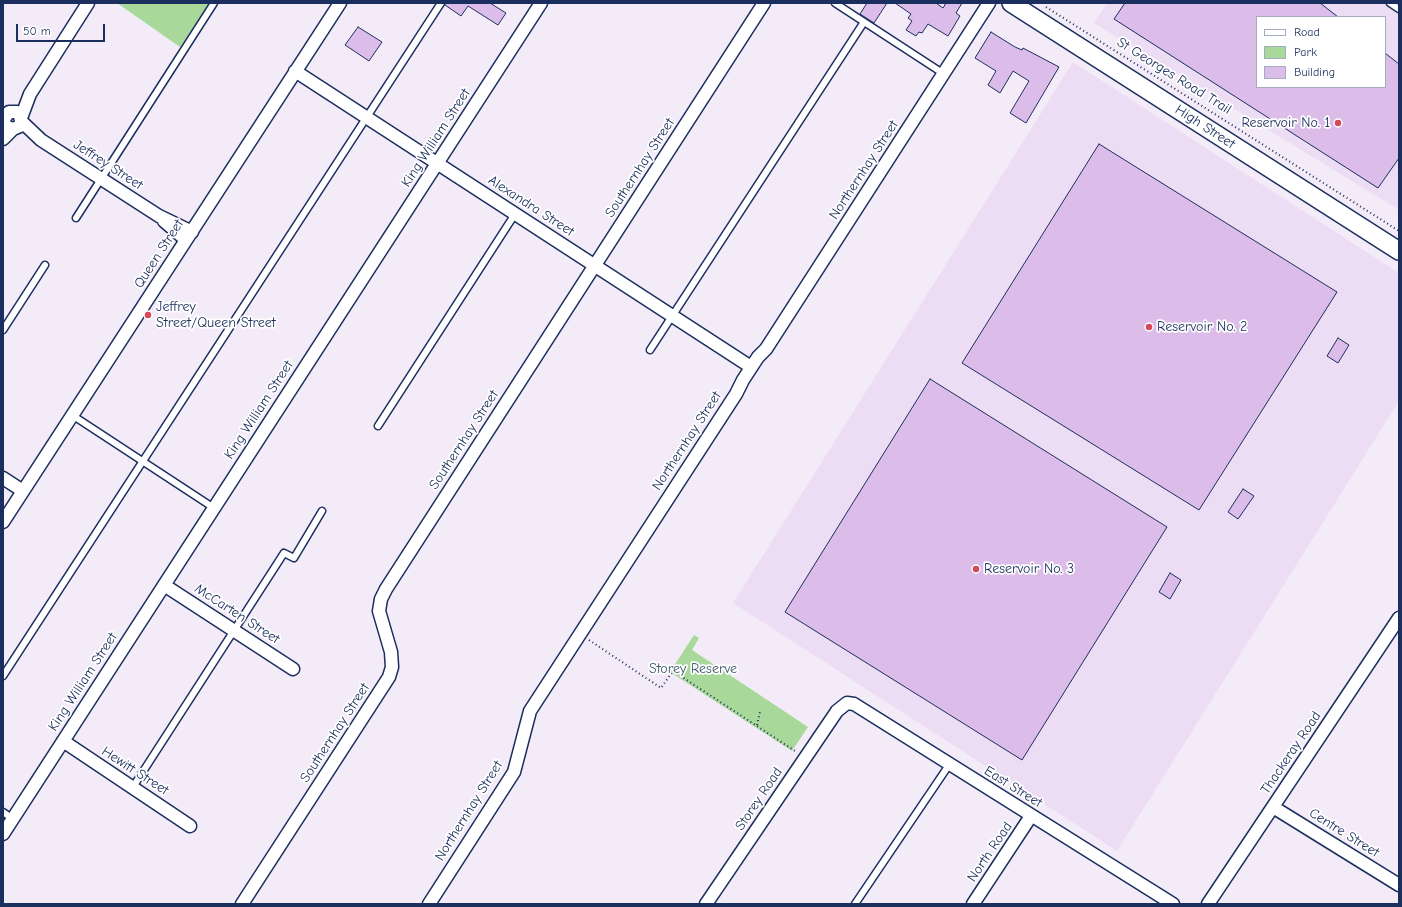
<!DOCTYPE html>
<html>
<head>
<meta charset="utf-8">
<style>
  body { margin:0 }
  #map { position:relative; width:1402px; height:907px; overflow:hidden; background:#f4ebf9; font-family:"Comic Neue",sans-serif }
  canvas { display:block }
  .frame { position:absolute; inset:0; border:4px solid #1b2f5e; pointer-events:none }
  .legend { position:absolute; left:1256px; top:16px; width:130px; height:72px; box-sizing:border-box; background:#fff; border:1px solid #a4acbf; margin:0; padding:5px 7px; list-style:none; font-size:12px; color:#1b2f5e }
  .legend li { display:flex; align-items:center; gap:8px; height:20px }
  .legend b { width:20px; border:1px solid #a4acbf }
  .scale { position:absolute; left:16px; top:24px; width:89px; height:18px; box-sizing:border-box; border:2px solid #1b2f5e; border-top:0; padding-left:5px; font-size:12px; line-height:14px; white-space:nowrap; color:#1b2f5e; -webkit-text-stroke:3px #fff; paint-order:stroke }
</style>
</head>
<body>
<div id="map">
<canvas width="1402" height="907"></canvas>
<div class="frame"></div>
<ul class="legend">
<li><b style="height:5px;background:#fff"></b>Road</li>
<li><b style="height:11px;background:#a9d99a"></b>Park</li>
<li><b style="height:11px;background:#dcbdea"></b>Building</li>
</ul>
<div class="scale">50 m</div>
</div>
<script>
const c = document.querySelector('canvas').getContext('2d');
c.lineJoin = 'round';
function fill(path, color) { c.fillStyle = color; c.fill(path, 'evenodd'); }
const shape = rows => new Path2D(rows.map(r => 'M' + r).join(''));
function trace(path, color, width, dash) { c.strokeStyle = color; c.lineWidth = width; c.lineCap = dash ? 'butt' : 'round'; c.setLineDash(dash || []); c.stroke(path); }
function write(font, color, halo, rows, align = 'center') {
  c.font = font + ' "Comic Neue",sans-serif'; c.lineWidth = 3.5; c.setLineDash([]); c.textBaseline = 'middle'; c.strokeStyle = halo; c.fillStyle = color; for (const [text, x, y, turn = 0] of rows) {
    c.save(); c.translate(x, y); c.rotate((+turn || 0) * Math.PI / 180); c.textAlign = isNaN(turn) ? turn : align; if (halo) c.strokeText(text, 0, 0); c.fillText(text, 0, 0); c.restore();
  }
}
const built = shape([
  [1107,3,1399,3,1399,210,1094,23],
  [1257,17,1385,17,1385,87,1257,87],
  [1073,62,1399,273,1399,401,1117,851,733,603]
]);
const green = shape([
  [117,3,209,3,180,47],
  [694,635,699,638,692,650,808,727,792,751,670,672]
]);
const building = shape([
  [445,3,490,3,506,13,498,25,468,6,461,16,445,5,445,3],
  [867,3,887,3,874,23,860,14,867,3],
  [895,3,936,3,943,8,946,3,962,3,956,13,960,16,948,36,928,24,922,33,919,32,916,36,906,30,912,21,908,18,911,14,895,3],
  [1125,3,1320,3,1338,17,1257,17,1257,87,1385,87,1385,53,1399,64,1399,158,1378,188,1114,19,1125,3],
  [358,27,382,42,369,61,345,45,358,27],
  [991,32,1015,47,1022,50,1023,48,1059,67,1026,123,1010,113,1029,81,1013,71,1000,93,988,85,996,71,975,58,991,32],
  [1099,144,1337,292,1199,510,962,363,1099,144],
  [1338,338,1349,345,1338,363,1327,356,1338,338],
  [930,379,1167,527,1022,760,785,612,930,379],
  [1243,489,1254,496,1238,519,1228,512,1243,489],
  [1170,573,1181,580,1170,599,1159,592,1170,573]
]);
const path = shape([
  [1046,7,1399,231],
  [589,640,661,688,673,671,795,751],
  [757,725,760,712]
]);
const lane = shape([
  [835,3,944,74],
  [1390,3,1399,9],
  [76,218,214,3],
  [3,330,45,265],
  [650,350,864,22],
  [72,415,214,508],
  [378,426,515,214],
  [3,676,441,3],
  [133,787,284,553,294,558,322,511],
  [3,812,13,819],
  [855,904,949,765]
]);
const street = shape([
  [295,71,751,367],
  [21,118,30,94,88,3],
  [21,121,20,126,13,129,5,126,4,119,9,112,17,112,20,116,21,121,41,140,159,216,192,232],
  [3,139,13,129],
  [164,221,186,240],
  [3,478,23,491],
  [3,522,340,3],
  [164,585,293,669],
  [63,741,190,826],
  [1273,807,1399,885],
  [3,834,541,3],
  [242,904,389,677,392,667,391,652,379,611,381,599,386,589,764,3],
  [429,904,514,772,530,711,736,394,743,380,758,357,766,349,989,3],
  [706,904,837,711,847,703,854,704,1173,904],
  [973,904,1031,816],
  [1208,904,1399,618]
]);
const secondary = shape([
  [1011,3,1399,251]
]);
const markers = [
  [1338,123,4,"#d1495b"],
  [148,315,4,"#d1495b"],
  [1149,327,4,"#d1495b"],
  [976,569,4,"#d1495b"]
];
const streetNames = [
  ["St Georges Road Trail",1174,76,32],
  ["High Street",1205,127,33],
  ["King William Street",436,138,-57],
  ["Jeffrey Street",108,165,33],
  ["Southernhay Street",640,168,-57],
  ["Northernhay Street",864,170,-57],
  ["Alexandra Street",531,206,33],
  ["Queen Street",159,254,-57],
  ["King William Street",259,410,-57],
  ["Southernhay Street",464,440,-57],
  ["Northernhay Street",687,441,-57],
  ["McCarten Street",237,614,33],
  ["King William Street",83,682,-57],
  ["Southernhay Street",335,733,-57],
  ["Thackeray Road",1291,753,-56],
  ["Hewitt Street",135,771,33],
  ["East Street",1013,787,32],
  ["Storey Road",759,799,-56],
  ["Northernhay Street",469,811,-58],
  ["Centre Street",1344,833,32],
  ["North Road",990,852,-56]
];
const poiNames = [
  ["Reservoir No. 1",1330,123,"right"],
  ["Jeffrey",156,307],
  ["Street/Queen Street",156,323],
  ["Reservoir No. 2",1157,327],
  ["Reservoir No. 3",984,569]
];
const parkNames = [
  ["Storey Reserve",693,669]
];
fill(built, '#edddf4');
fill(green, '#a9d99a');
fill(building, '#dcbdea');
trace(building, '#1b2f5e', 1);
trace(lane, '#1b2f5e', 9);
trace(street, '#1b2f5e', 15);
trace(secondary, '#1b2f5e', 20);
trace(path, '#1b2f5e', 2, [1, 3]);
trace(lane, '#fff', 6);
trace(street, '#fff', 12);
trace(secondary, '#fff', 17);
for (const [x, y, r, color] of markers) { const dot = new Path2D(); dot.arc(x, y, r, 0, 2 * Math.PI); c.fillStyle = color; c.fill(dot); trace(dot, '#fff', 1.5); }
write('14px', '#1b2f5e', '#fff', streetNames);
write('14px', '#1b2f5e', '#fff', poiNames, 'left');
write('14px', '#3e5a6d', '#fff', parkNames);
</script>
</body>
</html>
